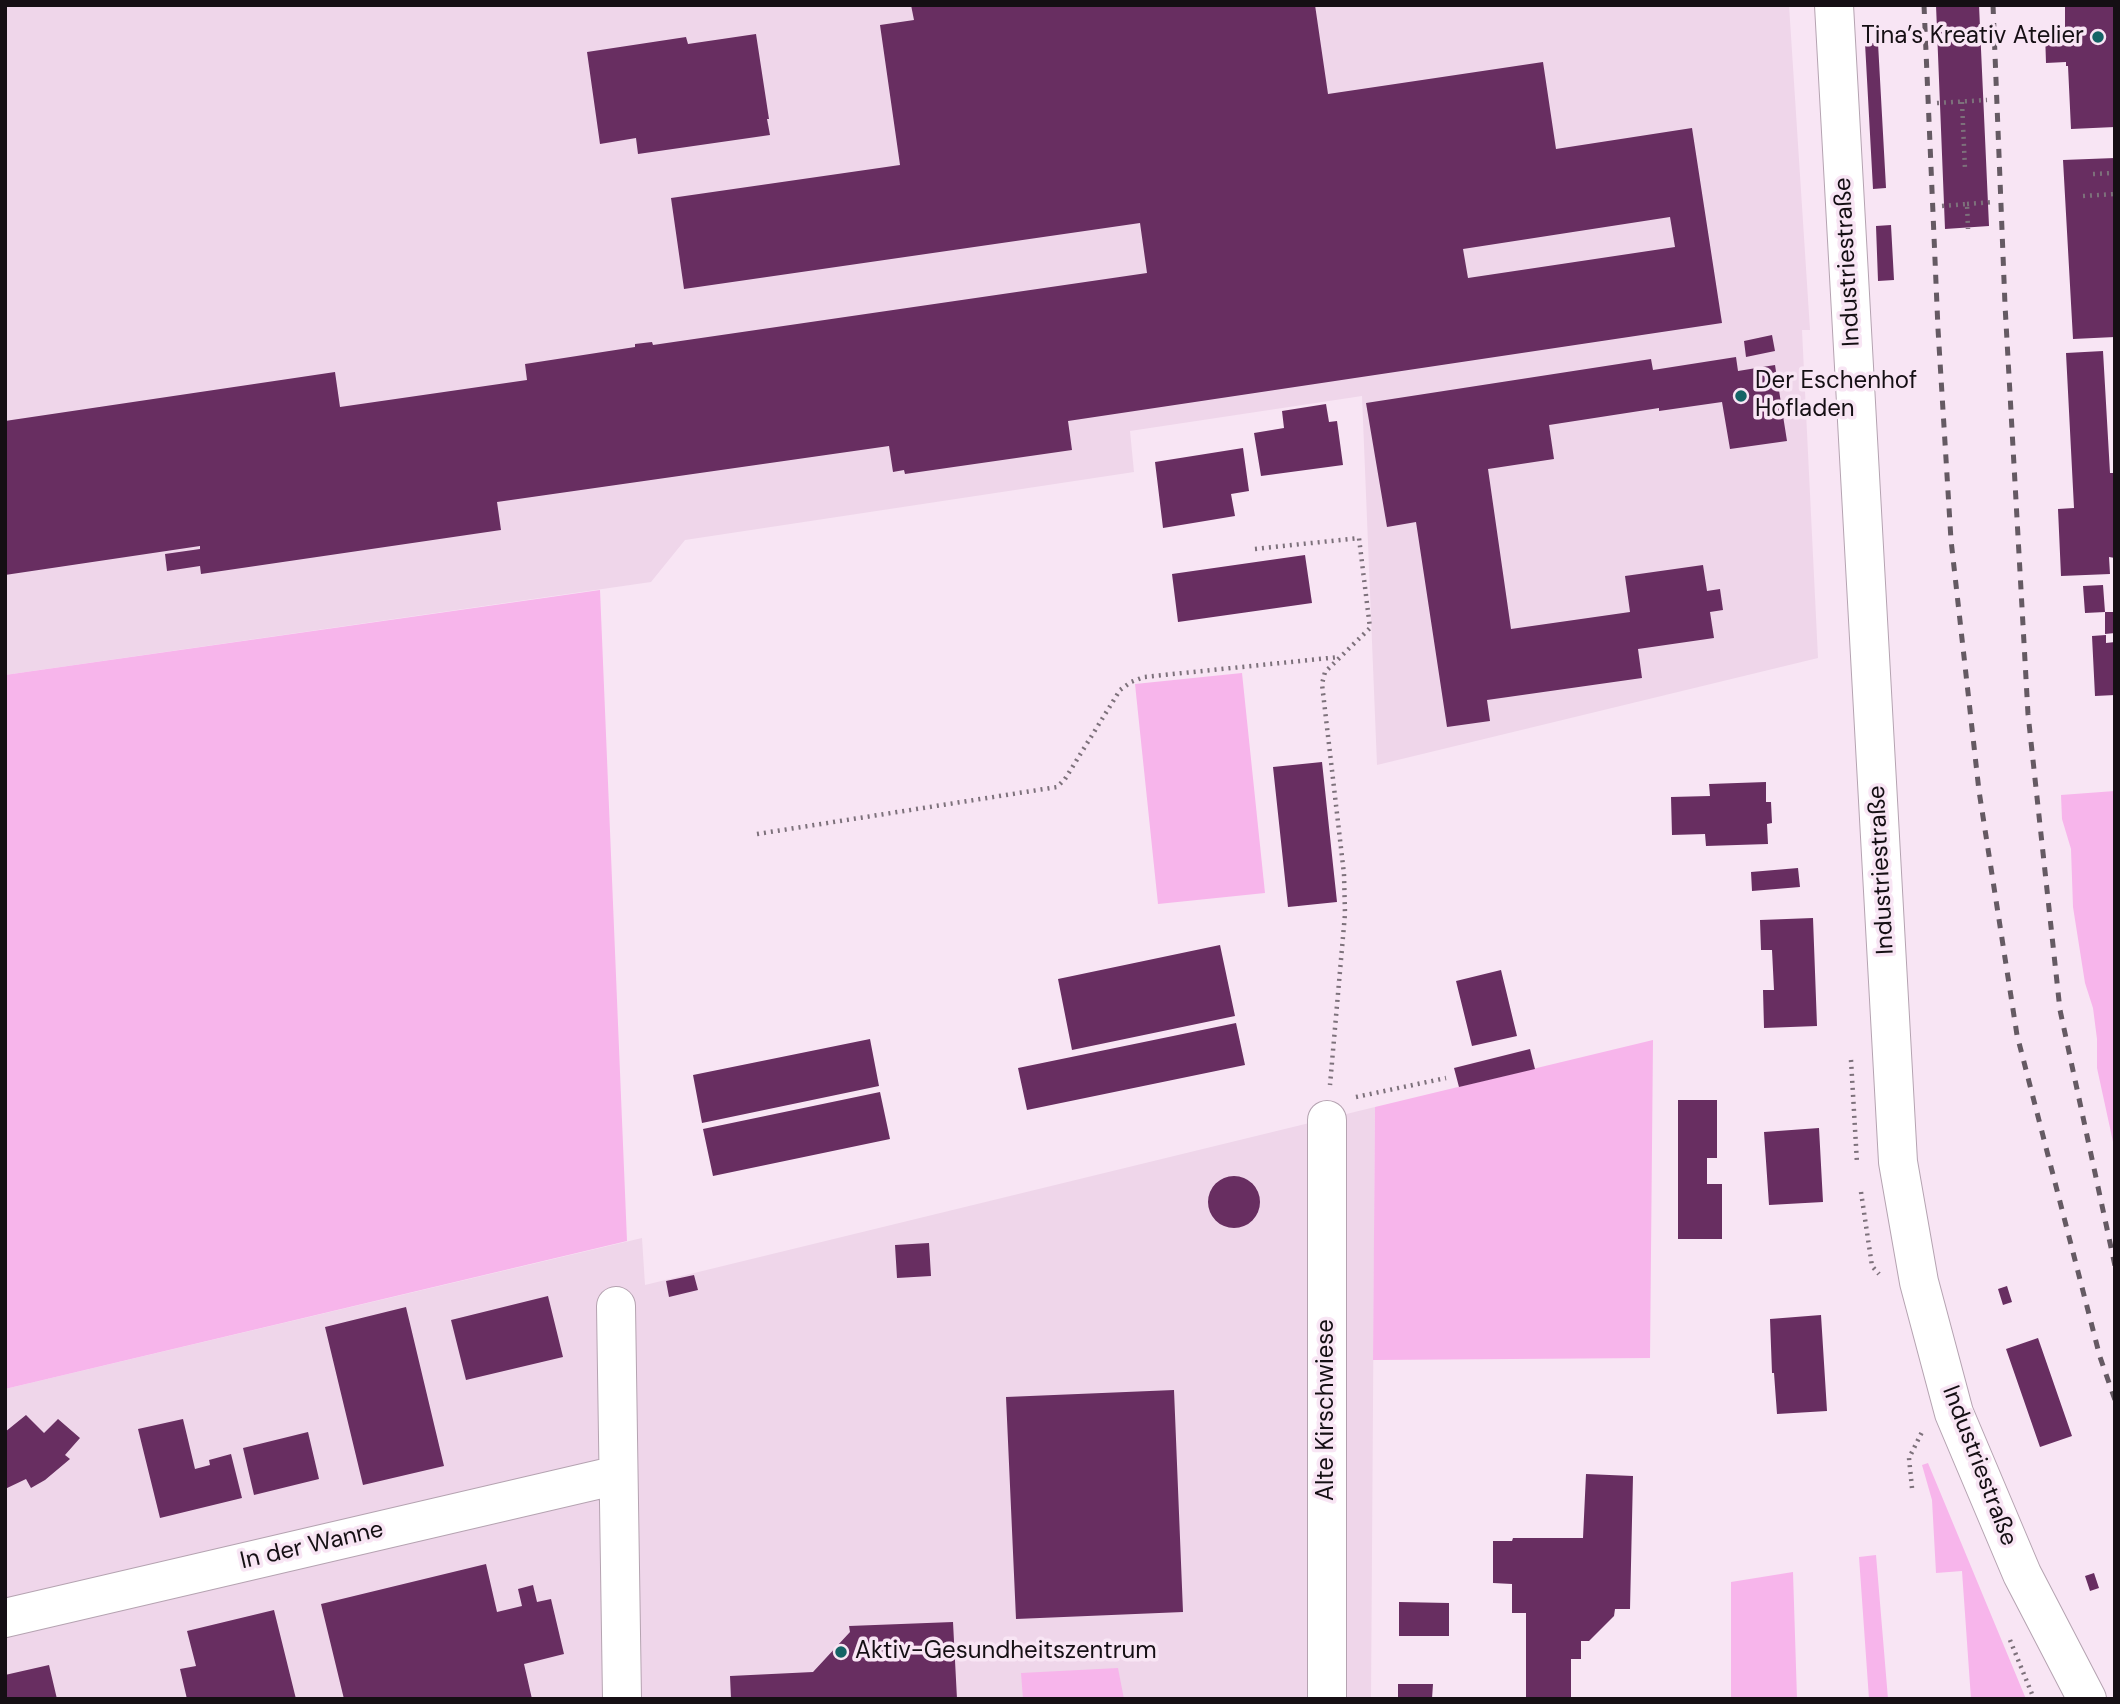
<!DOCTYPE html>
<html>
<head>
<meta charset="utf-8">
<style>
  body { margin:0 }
  #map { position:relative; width:2120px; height:1704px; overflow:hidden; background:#f8e5f4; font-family:"DM Sans",sans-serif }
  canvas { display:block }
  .frame { position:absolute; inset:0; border:7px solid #150f14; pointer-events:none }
</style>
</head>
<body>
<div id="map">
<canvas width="2120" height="1704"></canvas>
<div class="frame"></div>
</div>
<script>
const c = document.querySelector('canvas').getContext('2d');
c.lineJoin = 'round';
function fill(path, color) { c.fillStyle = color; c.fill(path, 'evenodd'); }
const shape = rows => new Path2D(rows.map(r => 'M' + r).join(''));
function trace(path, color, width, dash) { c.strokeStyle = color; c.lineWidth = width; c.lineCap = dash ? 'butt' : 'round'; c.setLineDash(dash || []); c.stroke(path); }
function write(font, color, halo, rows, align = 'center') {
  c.font = font + ' "DM Sans",sans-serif'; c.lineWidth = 7; c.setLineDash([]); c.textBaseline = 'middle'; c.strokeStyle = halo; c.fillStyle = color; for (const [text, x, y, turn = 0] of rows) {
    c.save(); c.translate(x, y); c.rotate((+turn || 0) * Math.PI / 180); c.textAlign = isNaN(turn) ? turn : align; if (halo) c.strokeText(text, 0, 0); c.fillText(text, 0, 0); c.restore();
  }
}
const built = shape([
  [5,5,1789,5,1810,330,1802,330,1818,658,1377,765,1362,396,1130,431,1134,472,685,540,651,582,5,675],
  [1375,1107,1371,1699,5,1699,5,1389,642,1238,645,1285]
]);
const green = shape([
  [600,590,627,1241,5,1389,5,675],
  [1242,673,1265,893,1158,904,1135,684],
  [2115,791,2115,1151,2097,1068,2097,1039,2093,1008,2085,983,2073,907,2071,849,2062,819,2061,795],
  [1653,1040,1650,1358,1373,1360,1375,1107],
  [1928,1463,2026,1699,1971,1699,1962,1571,1936,1573,1932,1500,1922,1465],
  [1876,1555,1888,1699,1869,1699,1859,1557],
  [1793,1572,1797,1699,1731,1699,1731,1582],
  [1118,1668,1124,1699,1023,1699,1021,1673]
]);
const building = shape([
  [911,5,1315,5,1328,94,1543,62,1556,149,1692,128,1722,323,1068,421,1072,450,905,474,904,470,893,472,889,446,497,502,501,530,201,574,200,566,167,571,165,554,200,549,200,546,5,575,5,421,335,372,340,407,527,380,525,364,635,347,635,344,652,342,653,345,1147,273,1140,223,684,289,671,198,900,165,880,25,914,20],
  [1670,217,1675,247,1468,278,1463,249],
  [1936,5,1979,5,1989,226,1945,229],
  [2065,5,2115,5,2115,127,2071,129,2068,66,2066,66,2066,62,2046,63,2045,32,2065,31],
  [756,34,769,119,767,119,770,135,638,154,636,138,600,144,587,52,686,37,688,44],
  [1865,43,1878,43,1886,188,1873,189],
  [2115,158,2115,337,2073,339,2063,160],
  [1891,225,1894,280,1878,281,1876,226],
  [1772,335,1775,351,1746,357,1744,341],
  [2103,351,2110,473,2115,473,2115,558,2109,557,2110,574,2061,576,2058,509,2074,508,2066,353],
  [1736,357,1738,371,1775,365,1787,441,1730,449,1722,402,1659,411,1659,408,1549,425,1554,459,1488,469,1511,629,1630,612,1625,576,1703,565,1707,591,1720,589,1723,610,1710,612,1714,638,1638,649,1642,678,1487,700,1490,721,1447,727,1416,522,1387,527,1366,403,1651,359,1653,370],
  [1326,404,1329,422,1337,421,1343,465,1261,476,1254,433,1284,428,1282,411],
  [1243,448,1249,491,1231,494,1235,516,1163,528,1155,462],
  [1305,555,1312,603,1178,622,1172,574],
  [2103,585,2105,612,2115,612,2115,633,2105,634,2105,612,2085,613,2083,586],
  [2106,635,2106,643,2115,642,2115,695,2095,696,2092,636],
  [1322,762,1337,902,1288,907,1273,767],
  [1766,782,1766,802,1771,802,1772,823,1767,824,1768,844,1706,846,1705,834,1672,835,1671,797,1710,796,1709,784],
  [1798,868,1800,887,1752,891,1751,872],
  [1813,918,1817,1026,1764,1028,1763,990,1774,990,1772,950,1761,950,1760,920],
  [1220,945,1235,1016,1072,1050,1058,979],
  [1501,970,1517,1036,1472,1046,1456,981],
  [1236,1023,1245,1065,1027,1110,1018,1068],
  [870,1039,879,1086,702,1123,693,1075],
  [1530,1049,1535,1069,1459,1087,1454,1068],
  [880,1092,890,1139,713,1176,703,1129],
  [1678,1100,1717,1100,1717,1158,1707,1158,1707,1184,1722,1184,1722,1239,1678,1239],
  [1819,1128,1823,1202,1769,1205,1764,1132],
  '1208 1202a26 26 0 1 1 52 0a26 26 0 1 1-52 0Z',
  [929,1243,931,1276,897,1278,895,1245],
  [694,1275,698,1290,669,1297,666,1281],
  [2007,1286,2012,1302,2003,1305,1998,1289],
  [548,1296,563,1357,466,1380,451,1320],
  [406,1307,444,1466,363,1485,325,1327],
  [1821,1315,1827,1411,1777,1414,1774,1373,1772,1373,1770,1319],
  [2038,1338,2072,1436,2040,1447,2006,1349],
  [1174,1390,1183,1612,1016,1619,1006,1397],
  [26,1415,44,1433,58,1419,80,1438,65,1455,70,1459,45,1480,31,1488,26,1479,5,1489,5,1432],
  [183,1419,195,1469,210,1465,209,1460,231,1454,242,1498,160,1518,138,1429],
  [308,1432,319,1479,254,1495,243,1448],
  [1586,1474,1633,1476,1630,1609,1615,1609,1614,1616,1589,1641,1581,1641,1581,1659,1571,1659,1571,1699,1526,1699,1526,1613,1512,1613,1512,1584,1493,1583,1493,1541,1512,1541,1513,1538,1583,1538],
  [486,1564,497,1612,522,1606,518,1589,533,1585,537,1602,551,1599,564,1654,524,1664,532,1699,344,1699,321,1604],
  [2094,1573,2099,1588,2090,1591,2085,1576],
  [1399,1602,1449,1603,1449,1636,1399,1636],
  [274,1610,296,1699,187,1699,180,1669,196,1666,187,1631],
  [953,1622,957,1699,731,1699,730,1676,813,1672,850,1632,849,1626],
  [49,1665,57,1699,5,1699,5,1675],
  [1398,1684,1433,1684,1432,1699,1398,1699]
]);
const path = shape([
  [1962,102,1965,169],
  [1937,103,1987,100],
  [2093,174,2115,173],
  [2083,196,2115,194],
  [1967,204,1993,202],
  [1942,206,1967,204,1968,229],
  [1255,549,1359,538,1370,628,1325,672,1322,684,1344,874,1345,914,1330,1085],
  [757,834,1057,787,1065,779,1120,690,1131,682,1144,677,1339,657],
  [1851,1060,1857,1163],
  [1356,1097,1446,1078],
  [1861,1192,1872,1266,1879,1274],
  [1912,1488,1909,1458,1922,1432],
  [2010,1640,2034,1699]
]);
const minor = shape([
  [616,1306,622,1699],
  [5,1618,618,1475],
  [1327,1699,1327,1120]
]);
const tertiary = shape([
  [1834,5,1898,1162,1919,1282,1954,1413,2022,1574,2087,1699]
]);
const rail = shape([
  [1924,5,1938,329,1951,540,1979,791,2017,1035,2100,1357,2115,1400],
  [1993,5,2005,305,2028,714,2060,1010,2115,1266]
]);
const markers = [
  [2098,37,7,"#146466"],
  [1741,396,7,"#146466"],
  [841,1652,7,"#146466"]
];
const poiNames = [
  ["Tina’s Kreativ Atelier",2084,37,"right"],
  ["Der Eschenhof",1755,382],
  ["Hofladen",1755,410],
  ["Aktiv-Gesundheitszentrum",855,1652]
];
const streetNames = [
  ["Industriestraße",1848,262,-93],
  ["Industriestraße",1882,870,-93],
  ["Alte Kirschwiese",1327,1410,-90],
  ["Industriestraße",1979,1466,69],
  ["In der Wanne",312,1546,-13]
];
fill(built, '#efd6ea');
fill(green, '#f7b5eb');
fill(building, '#682e61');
trace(minor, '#b5a3b1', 40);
trace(tertiary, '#b5a3b1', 40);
trace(path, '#7d717b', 4.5, [2, 5]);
trace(minor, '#fff', 38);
trace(tertiary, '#fff', 38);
trace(rail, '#655a63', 5, [9, 9]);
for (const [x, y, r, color] of markers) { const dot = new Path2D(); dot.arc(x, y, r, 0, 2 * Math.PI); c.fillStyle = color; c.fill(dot); trace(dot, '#f8e5f4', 2.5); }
write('24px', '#150f14', '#f8e5f4', poiNames, 'left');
write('24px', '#150f14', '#f8e5f4', streetNames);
</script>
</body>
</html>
